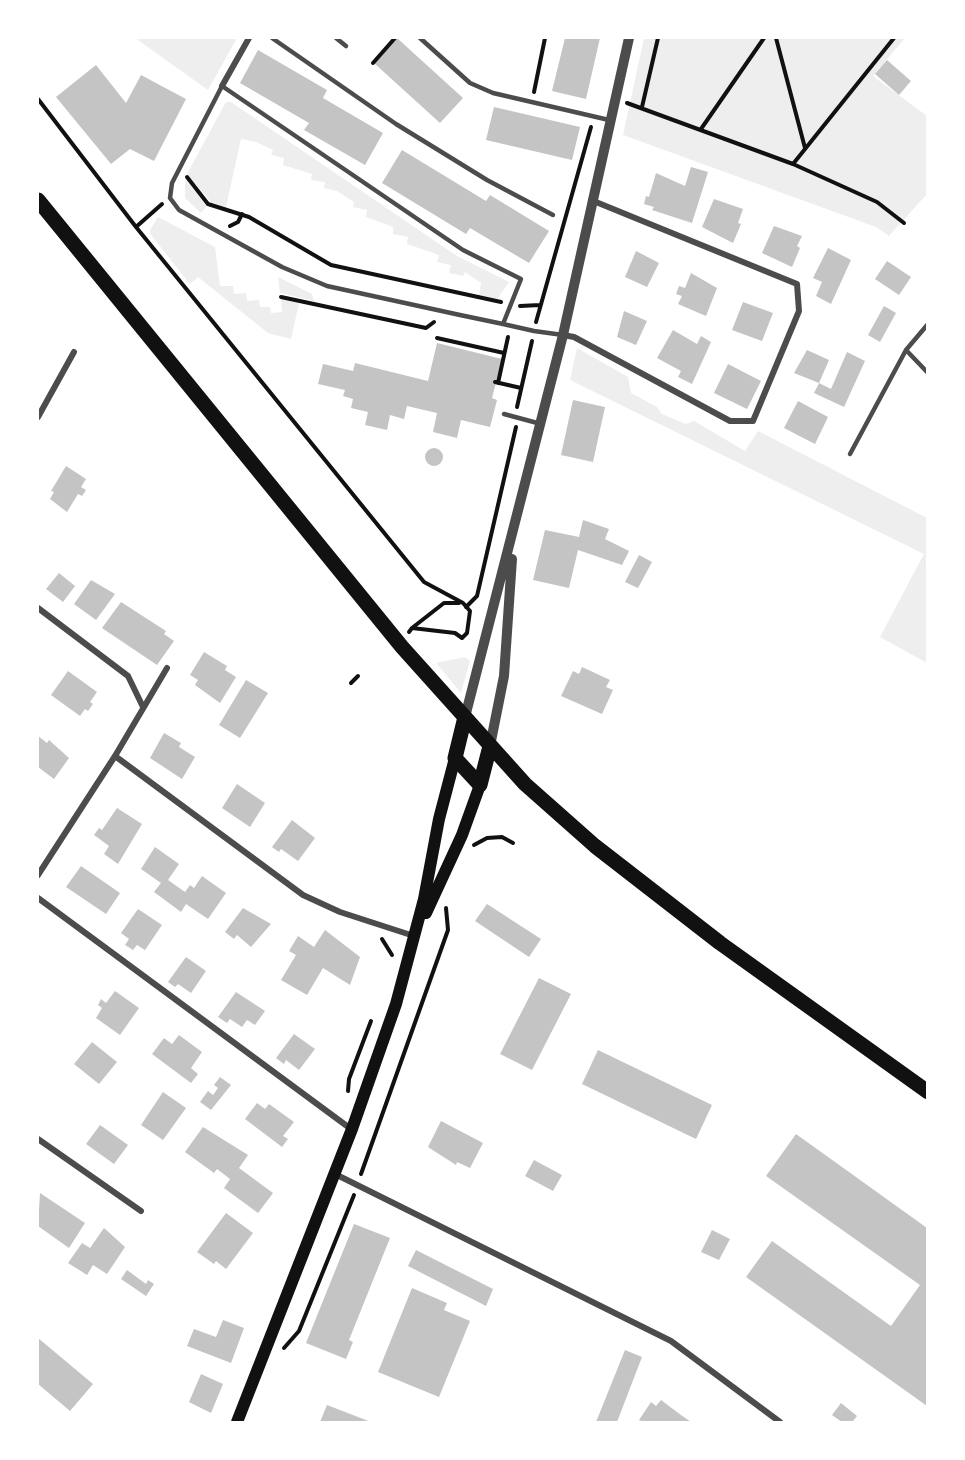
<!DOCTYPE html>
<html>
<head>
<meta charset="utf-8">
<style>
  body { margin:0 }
  #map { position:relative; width:965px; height:1460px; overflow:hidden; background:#fff; font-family:"Libre Baskerville",serif }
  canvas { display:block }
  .frame { position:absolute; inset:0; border:39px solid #fff; pointer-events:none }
</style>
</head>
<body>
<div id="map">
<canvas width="965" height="1460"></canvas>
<div class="frame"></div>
</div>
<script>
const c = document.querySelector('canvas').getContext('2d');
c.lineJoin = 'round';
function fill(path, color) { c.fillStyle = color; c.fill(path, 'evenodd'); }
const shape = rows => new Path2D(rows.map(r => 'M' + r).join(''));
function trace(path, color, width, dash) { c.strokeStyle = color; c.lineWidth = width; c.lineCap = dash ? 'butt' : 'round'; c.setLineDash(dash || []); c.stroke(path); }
const green = shape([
  [135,38,237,38,208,90],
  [644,38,905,38,873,76,927,116,927,194,889,236,876,227,623,135],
  [226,102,231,102,457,256,509,282,497,299,479,295,481,283,465,272,463,276,449,273,451,265,437,262,439,255,407,244,408,237,393,234,393,227,366,217,367,210,353,207,354,202,337,191,324,188,325,182,311,180,312,174,283,165,284,158,271,155,273,150,256,142,241,139,226,207,211,202,187,174],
  [185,179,207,206,201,213,185,198],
  [158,217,215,247,220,286,233,286,234,294,246,293,247,301,259,300,260,307,270,307,271,313,282,312,281,299,299,303,291,339,268,333,198,277,190,284,151,235,150,230],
  [278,277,312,294,314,301,280,293],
  [577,348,628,377,631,393,657,407,662,414,686,424,694,421,745,451,758,431,927,518,927,663,880,637,924,554,570,380],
  [465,657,470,661,461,693,436,663]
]);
const building = shape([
  [397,38,463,98,440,123,374,63],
  [565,38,600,38,586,99,552,91],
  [258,50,327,90,323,98,383,133,365,165,304,130,309,123,240,83],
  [887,60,911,81,899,95,875,74],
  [96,65,126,103,141,75,186,99,154,161,130,149,111,164,56,97],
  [494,107,580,127,572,160,486,140],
  [402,150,486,201,490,195,549,231,529,263,470,228,466,234,382,183],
  [691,167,708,172,692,223,652,210,654,207,644,204,646,196,649,197,656,173,685,186],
  [714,199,743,209,738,223,741,224,733,243,702,227],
  [774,226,802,236,797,246,800,248,792,267,762,253],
  [828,248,851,260,831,304,816,296,822,282,813,278],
  [636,251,659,263,647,287,625,277],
  [887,261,911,277,899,295,875,279],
  [691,273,717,288,706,316,678,304,682,296,676,294,679,286,685,288],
  [743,302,773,313,762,341,732,330],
  [884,306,896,313,880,342,868,335],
  [624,311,647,321,636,345,617,337],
  [673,330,697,344,701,336,711,342,692,384,678,377,681,371,657,358],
  [437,343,502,359,492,398,497,400,490,427,461,420,457,438,433,432,437,413,407,406,404,419,390,415,387,430,365,425,368,412,351,408,353,399,343,396,345,390,318,384,323,364,353,371,355,363,428,381],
  [807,350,829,360,819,383,794,373],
  [847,352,865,361,844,407,814,393,819,383,831,389],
  [728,364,761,381,747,409,714,393],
  [573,400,605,407,593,462,561,455],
  [798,401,828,417,815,444,784,428],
  '425 457a9 9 0 1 1 18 0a9 9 0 1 1-18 0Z',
  [66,466,86,479,81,487,86,490,82,496,78,494,67,512,50,499,54,492,51,491],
  [583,520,609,529,605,539,629,551,622,565,578,550,569,588,533,580,545,530,579,537],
  [639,555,652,562,638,588,625,582],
  [59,573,75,586,63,602,46,589],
  [91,580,115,594,96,620,74,604],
  [121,602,166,631,164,634,174,641,157,665,102,628],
  [204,652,227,666,225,670,236,677,220,703,195,685,198,680,190,675],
  [582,667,610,680,606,687,613,690,602,714,561,696,573,671,579,674],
  [68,671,97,692,90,702,93,704,88,711,85,709,80,716,51,695],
  [246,680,268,693,240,738,219,725],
  [164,733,181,743,179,747,195,757,182,779,150,758],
  [38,736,47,743,49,740,69,758,54,779,38,767],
  [237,784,265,803,250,827,222,808],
  [117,808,142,824,118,864,104,854,109,846,94,835,99,828,102,830],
  [292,820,315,838,298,861,281,849,279,852,272,847],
  [155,847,179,864,168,880,185,892,190,885,194,888,202,876,226,893,208,919,186,904,181,912,154,892,161,883,141,869],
  [81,866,120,893,106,914,66,887],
  [487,904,541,939,529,957,475,921],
  [243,908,271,924,251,947,237,935,234,939,225,932],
  [138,909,162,925,145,950,137,945,133,950,125,945,129,939,121,933],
  [325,930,360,957,350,985,323,968,307,995,281,980,296,955,289,951,298,936,314,947],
  [186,957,206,971,191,993,178,984,175,987,168,982],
  [539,978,571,994,532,1070,500,1054],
  [115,991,139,1008,120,1035,96,1018,102,1008,98,1005,101,999,106,1003],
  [236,992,265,1011,255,1025,247,1020,242,1027,230,1019,227,1023,218,1017],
  [294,1034,315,1049,299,1070,286,1060,284,1064,276,1058],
  [179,1035,202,1052,191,1068,198,1074,191,1083,152,1054,164,1038,172,1044],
  [92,1042,117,1062,99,1084,74,1064],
  [598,1050,712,1105,696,1139,582,1084],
  [220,1077,231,1085,211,1110,200,1102,208,1091,213,1095,218,1088,214,1085],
  [163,1092,186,1108,163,1140,141,1125],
  [257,1103,265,1109,269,1104,294,1122,283,1136,288,1139,282,1147,245,1119],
  [441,1121,483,1143,470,1168,457,1162,456,1165,428,1147],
  [100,1125,128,1145,114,1164,86,1144],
  [203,1127,248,1155,239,1168,273,1193,258,1213,224,1188,230,1179,217,1169,214,1173,185,1152],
  [796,1134,927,1228,927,1406,746,1277,772,1241,891,1326,920,1285,766,1176],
  [534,1160,562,1175,553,1191,525,1176],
  [40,1193,85,1223,69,1248,38,1226],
  [226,1213,253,1233,226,1269,216,1261,214,1264,197,1252],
  [354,1224,390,1238,349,1340,353,1342,346,1359,306,1343],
  [104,1228,125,1247,107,1274,93,1265,87,1275,68,1263,82,1243,90,1248],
  [712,1230,730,1239,719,1260,701,1252],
  [416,1250,493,1289,486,1306,408,1266],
  [127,1270,146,1284,148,1280,154,1284,146,1296,121,1279],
  [412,1288,447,1303,444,1310,470,1321,439,1397,378,1372],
  [223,1320,244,1328,231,1363,187,1346,194,1329,216,1337],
  [38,1338,93,1384,70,1411,38,1384],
  [625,1350,642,1357,617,1422,596,1422],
  [201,1374,223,1384,211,1413,189,1402],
  [661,1400,681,1415,691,1422,643,1422,639,1420,651,1402,656,1406],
  [841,1403,857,1416,852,1422,842,1422,832,1415],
  [327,1405,371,1422,320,1422]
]);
const path = shape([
  [776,38,805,148],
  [373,63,395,38],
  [534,92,545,38],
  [38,99,136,227,424,582,463,603,470,611,467,633,462,638,455,633,412,628,409,632],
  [627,103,793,164,877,202,904,223],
  [642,107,658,38],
  [701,129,764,38],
  [793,164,894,38],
  [187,177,208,204,249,217,331,265,501,302],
  [230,226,238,222,242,214],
  [136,227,162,204],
  [281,297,426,328,434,322],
  [520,306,540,305],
  [536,322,591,127],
  [437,338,504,353],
  [495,382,521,388],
  [498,383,508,337],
  [517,407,532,341],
  [466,607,477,596,516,427],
  [412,628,444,603,459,603],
  [351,683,358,676],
  [474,845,487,838,502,837,513,843],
  [382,939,392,955],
  [348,1091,349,1079,371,1021],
  [361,1174,448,930,446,908],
  [284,1348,299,1331,354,1195]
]);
const service = shape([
  [272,38,396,124,487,180,553,215],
  [336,38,346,46],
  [420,38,470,83,493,93,609,120],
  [503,324,521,279,463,250,222,86,172,183,170,198,179,210,282,267,327,286,460,315,503,324,534,331,563,335],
  [906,350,928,373],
  [504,414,541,424],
  [850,454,906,350,928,324]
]);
const minor = shape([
  [222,86,249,38],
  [563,335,574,337,730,421,753,421,799,311,797,284,591,200],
  [38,417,74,352],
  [38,608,128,676,143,707],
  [115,756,303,895,340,912,414,936],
  [38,875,115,756,167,668],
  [38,898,351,1129],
  [38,1139,141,1211],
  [335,1174,671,1341,780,1422]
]);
const tertiary = shape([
  [465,717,563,335,629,38],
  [490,746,504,676,512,559]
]);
const secondary = shape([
  [426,913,462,835,480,785],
  [237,1422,352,1129,396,1004,424,899,439,819,455,758]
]);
const primary = shape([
  [38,200,402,647,525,784,595,846,720,943,928,1092],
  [465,717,455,758,480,785],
  [480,785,490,746]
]);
fill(green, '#eee');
fill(building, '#c4c4c4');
trace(path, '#111', 4);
trace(service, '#4c4c4c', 4.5);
trace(minor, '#4c4c4c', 6);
trace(tertiary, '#4c4c4c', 10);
trace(secondary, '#111', 12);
trace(primary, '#111', 15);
</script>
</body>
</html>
